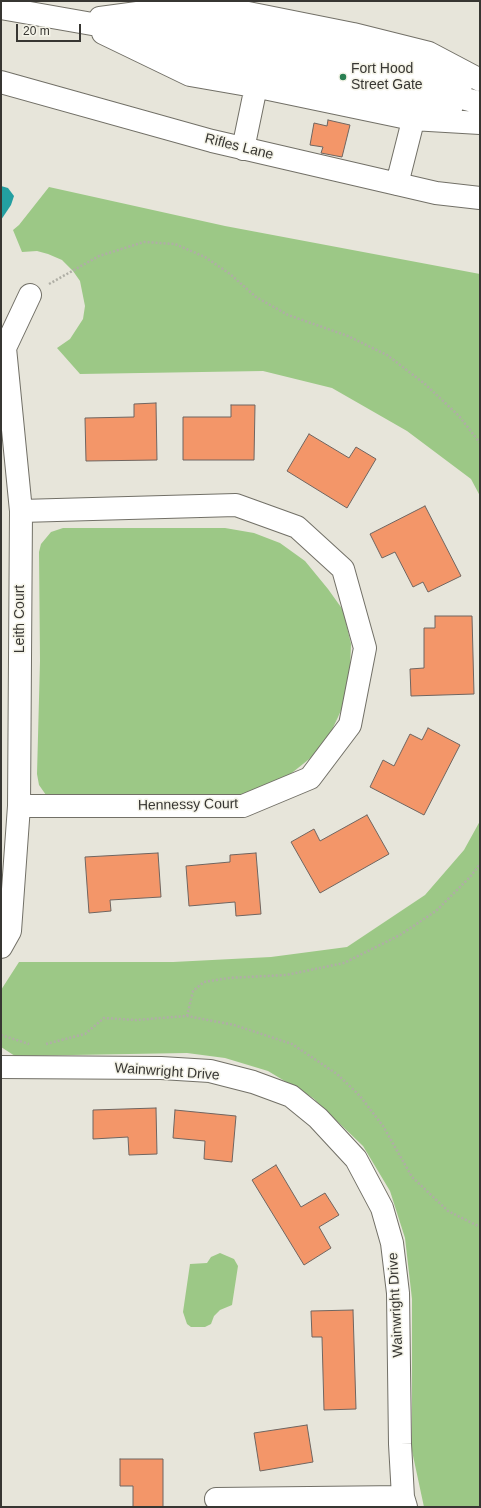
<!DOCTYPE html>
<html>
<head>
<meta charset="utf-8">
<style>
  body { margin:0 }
  #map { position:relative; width:481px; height:1508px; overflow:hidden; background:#e7e5da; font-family:Helvetica,sans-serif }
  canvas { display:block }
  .frame { position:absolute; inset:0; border:2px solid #373632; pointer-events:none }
  .scale { position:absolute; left:16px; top:24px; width:65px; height:18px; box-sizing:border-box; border:2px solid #373632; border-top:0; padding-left:5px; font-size:12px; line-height:14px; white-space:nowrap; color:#373632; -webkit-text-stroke:3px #f4f3e8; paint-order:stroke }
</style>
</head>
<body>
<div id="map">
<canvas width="481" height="1508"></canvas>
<div class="frame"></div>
<div class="scale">20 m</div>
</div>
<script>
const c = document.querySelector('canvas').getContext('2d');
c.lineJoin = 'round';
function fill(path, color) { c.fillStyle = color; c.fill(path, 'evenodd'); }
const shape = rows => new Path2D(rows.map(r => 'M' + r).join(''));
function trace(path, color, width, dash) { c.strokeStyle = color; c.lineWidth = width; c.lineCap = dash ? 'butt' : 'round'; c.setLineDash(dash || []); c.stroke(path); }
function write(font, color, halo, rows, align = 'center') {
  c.font = font + ' Helvetica,sans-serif'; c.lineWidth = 3; c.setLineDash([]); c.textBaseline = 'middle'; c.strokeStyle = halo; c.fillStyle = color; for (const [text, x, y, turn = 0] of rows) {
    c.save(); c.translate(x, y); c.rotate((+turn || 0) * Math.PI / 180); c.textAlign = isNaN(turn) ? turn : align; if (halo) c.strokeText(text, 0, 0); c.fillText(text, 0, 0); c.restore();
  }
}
const green = shape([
  [49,187,225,226,480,274,480,496,471,479,407,431,332,388,263,371,80,374,57,348,70,339,83,319,85,306,80,281,73,271,62,260,48,254,37,251,22,252,13,230,19,225],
  [63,528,225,528,254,533,280,543,305,561,328,589,343,610,351,644,350,671,345,702,331,732,313,756,288,776,262,789,231,797,58,797,46,795,39,785,37,774,40,661,39,552,41,544,51,532],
  [480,821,480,1507,424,1507,412,1451,412,1299,405,1238,390,1191,363,1146,313,1098,268,1071,225,1058,187,1053,15,1056,1,1047,1,990,19,962,173,962,271,957,347,947,425,895,464,850],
  [220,1253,234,1259,238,1266,232,1305,220,1310,214,1316,211,1324,205,1327,191,1327,187,1324,183,1312,190,1264,207,1263,211,1257]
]);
const water = shape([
  [1,186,8,188,14,196,11,205,1,220]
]);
const building = shape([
  [328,120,350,125,342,157,321,153,323,147,310,145,314,123,327,126,328,120],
  [156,403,157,460,86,461,85,418,134,417,134,404,156,403],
  [231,405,255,405,254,460,183,460,183,417,231,417,231,405],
  [309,434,349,458,356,447,376,459,347,508,287,471,309,434],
  [425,506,461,576,428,592,423,582,413,587,395,552,382,558,370,534,425,506],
  [435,616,472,616,474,694,411,696,410,669,424,668,424,628,435,628,435,616],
  [428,728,460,745,424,815,370,787,383,760,394,766,410,734,422,740,428,728],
  [367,815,389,854,320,893,291,842,314,829,320,841,367,815],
  [158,853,161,897,110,900,111,911,89,913,85,857,158,853],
  [256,853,261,914,236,916,235,902,189,906,186,866,230,862,230,855,256,853],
  [156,1108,157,1154,129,1155,128,1137,93,1139,93,1110,156,1108],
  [175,1110,236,1116,232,1162,204,1159,205,1141,173,1138,175,1110],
  [276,1165,301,1207,325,1193,339,1215,319,1227,331,1248,304,1265,252,1180,276,1165],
  [353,1310,356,1409,324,1410,322,1337,312,1337,311,1311,353,1310],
  [307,1425,313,1462,260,1471,254,1433,307,1425],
  [120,1459,163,1459,163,1507,133,1507,133,1486,120,1486,120,1459]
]);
const path = shape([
  [49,284,99,256,144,242,175,244,205,257,230,274,256,297,288,315,348,336,387,355,425,384,459,416,480,443],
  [187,1016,193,991,204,982,228,978,286,975,344,963,400,935,436,911,470,877,480,864],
  [1,1035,29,1044],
  [46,1044,85,1034,104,1018,136,1020,187,1016,234,1025,292,1044,337,1074,360,1096,383,1126,412,1177,448,1211,480,1227]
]);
const minor = shape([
  [1,8,263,54,421,87,480,103],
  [100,18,203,4,353,34,429,53,480,80],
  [156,22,200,22,266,34,351,52,424,71,461,85],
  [103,33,190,75,259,87,412,119,480,123],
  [161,48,193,59,451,109],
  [1,82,212,141,436,193,480,198],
  [243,149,259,72],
  [397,184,417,105],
  [19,806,243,806,310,778,350,725,365,648,343,569,297,527,236,505,21,511],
  [1,947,10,931,19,806,21,511,5,348,30,295],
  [1,1067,161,1068,210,1071,253,1082,291,1096,318,1118,356,1159,382,1208,392,1243,398,1293,400,1444,403,1497,406,1507],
  [216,1499,403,1497]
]);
const markers = [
  [343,77,4,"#297f52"]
];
const poiNames = [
  ["Fort Hood",351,69],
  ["Street Gate",351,85]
];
const streetNames = [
  ["Rifles Lane",239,147,14],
  ["Leith Court",20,619,-90],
  ["Hennessy Court",188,805,-1],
  ["Wainwright Drive",167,1072,4],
  ["Wainwright Drive",396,1305,-93]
];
fill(green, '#9cc886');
fill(water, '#239fa1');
fill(building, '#f39669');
trace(building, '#6f6560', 1);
trace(minor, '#727067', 24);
trace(path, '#afaea5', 2.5, [2, 2]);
trace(minor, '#fff', 22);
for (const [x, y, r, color] of markers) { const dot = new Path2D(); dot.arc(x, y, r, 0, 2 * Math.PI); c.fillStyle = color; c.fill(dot); trace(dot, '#f4f3e8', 1.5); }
write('14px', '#373632', '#f4f3e8', poiNames, 'left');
write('14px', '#373632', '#f4f3e8', streetNames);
</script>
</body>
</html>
